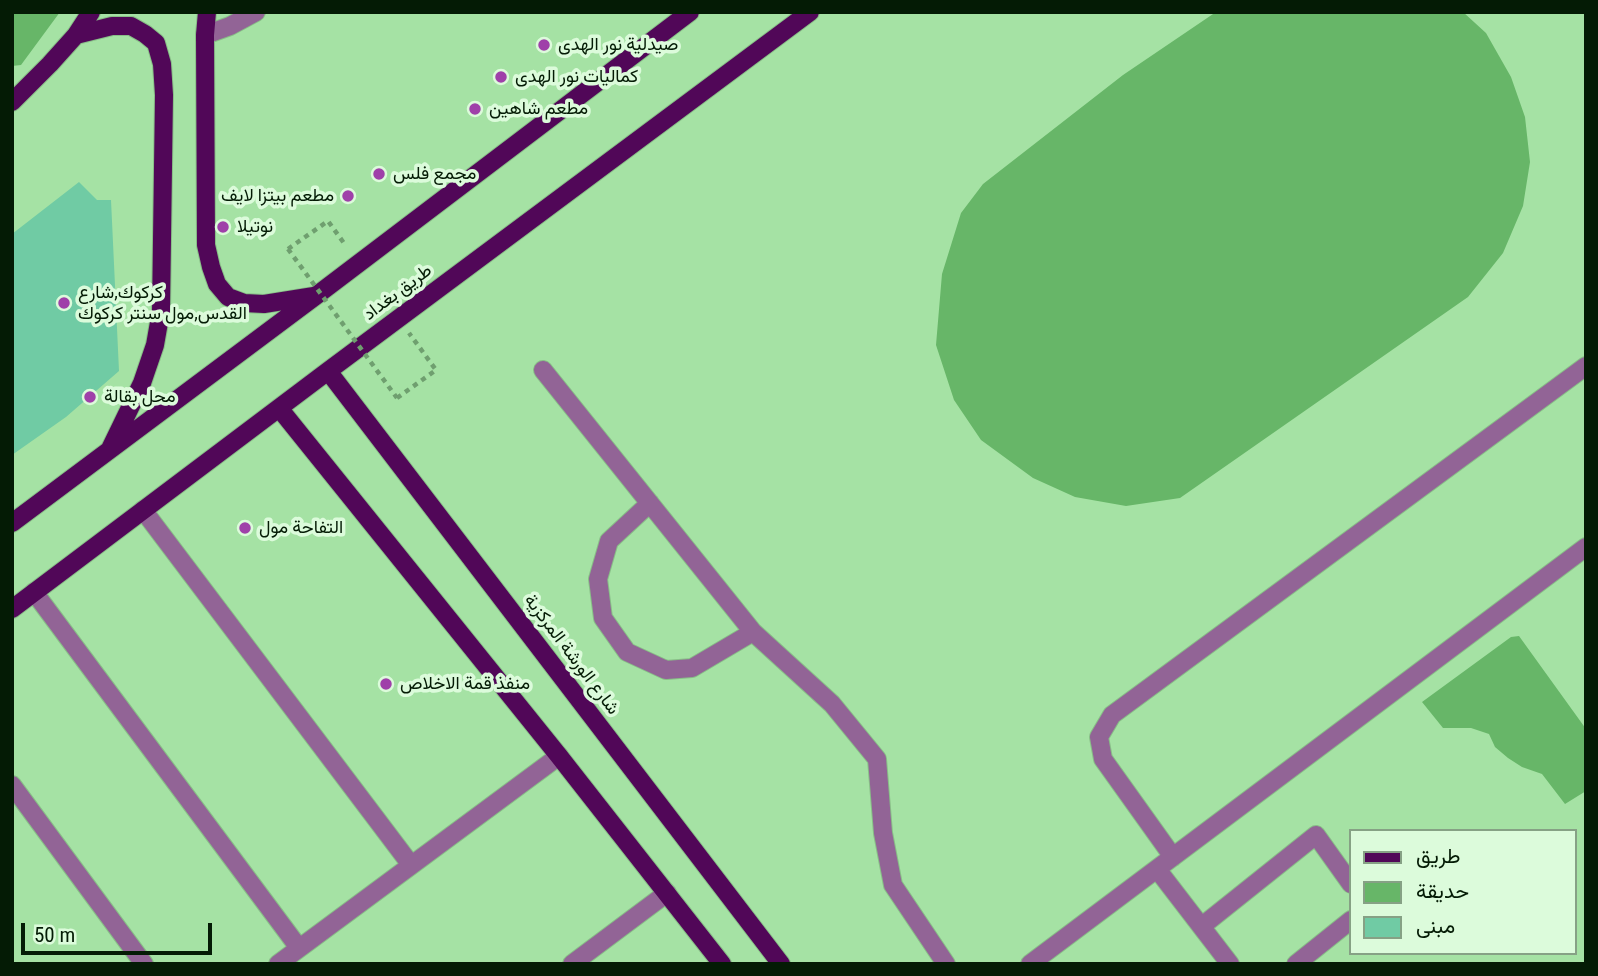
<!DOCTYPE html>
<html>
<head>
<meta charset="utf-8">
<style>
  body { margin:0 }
  #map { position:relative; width:1598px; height:976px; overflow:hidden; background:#a5e2a4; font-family:"Roboto Condensed",Vazirmatn,sans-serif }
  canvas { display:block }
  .frame { position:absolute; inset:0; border:14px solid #041b05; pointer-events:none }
  .legend { position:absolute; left:1349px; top:829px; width:228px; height:126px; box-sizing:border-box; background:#dcfbdb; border:2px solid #86a185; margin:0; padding:9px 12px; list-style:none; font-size:21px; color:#041b05 }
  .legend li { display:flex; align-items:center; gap:14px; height:35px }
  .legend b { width:35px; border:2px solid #86a185 }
  .scale { position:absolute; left:21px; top:923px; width:191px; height:32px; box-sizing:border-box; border:4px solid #041b05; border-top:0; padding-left:9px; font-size:21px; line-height:24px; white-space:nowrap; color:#041b05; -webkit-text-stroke:5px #dcfbdb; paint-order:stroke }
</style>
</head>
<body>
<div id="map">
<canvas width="1598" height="976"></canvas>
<div class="frame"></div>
<ul class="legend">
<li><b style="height:9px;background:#510758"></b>طريق</li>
<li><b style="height:19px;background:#67b668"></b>حديقة</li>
<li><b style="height:19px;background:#70cba4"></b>مبنى</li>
</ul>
<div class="scale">50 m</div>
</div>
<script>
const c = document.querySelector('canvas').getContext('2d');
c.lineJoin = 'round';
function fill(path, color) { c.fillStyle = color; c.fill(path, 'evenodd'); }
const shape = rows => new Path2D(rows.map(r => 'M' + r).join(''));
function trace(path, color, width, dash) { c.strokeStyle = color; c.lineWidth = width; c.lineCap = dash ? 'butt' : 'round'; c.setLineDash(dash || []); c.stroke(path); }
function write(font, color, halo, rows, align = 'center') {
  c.font = font + ' "Roboto Condensed",Vazirmatn,sans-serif'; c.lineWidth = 7; c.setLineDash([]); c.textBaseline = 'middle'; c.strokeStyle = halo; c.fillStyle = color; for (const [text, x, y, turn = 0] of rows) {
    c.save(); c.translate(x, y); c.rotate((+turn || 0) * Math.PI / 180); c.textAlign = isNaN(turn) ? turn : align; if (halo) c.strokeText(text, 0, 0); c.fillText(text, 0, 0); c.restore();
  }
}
const green = shape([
  [12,12,60,12,21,65,12,66],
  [1216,12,1463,12,1486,33,1511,77,1525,117,1530,162,1523,206,1503,253,1468,297,1180,498,1126,506,1075,497,1033,478,981,440,954,400,936,345,942,274,961,213,983,184,1123,75],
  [1519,636,1586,729,1586,791,1565,804,1542,774,1522,767,1508,758,1495,747,1489,734,1471,728,1443,728,1422,702,1511,637]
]);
const building = shape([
  [79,182,97,200,111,200,119,371,66,417,12,455,12,234]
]);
const path = shape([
  [288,249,328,221,346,246],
  [397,398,436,370,409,333]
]);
const minor = shape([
  [205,35,230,26,256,12],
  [543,370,753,632,832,704,877,759,883,833,893,885,946,964],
  [650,503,609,541,598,579,603,618,627,652,666,670,692,668,753,632],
  [143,510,411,865],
  [34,592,299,948],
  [12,785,144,964],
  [1173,857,1103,759,1099,737,1112,715,1586,366],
  [1157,869,1230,964],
  [1202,926,1316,835,1351,884],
  [278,964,559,756],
  [572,964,667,893],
  [1030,964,1586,547],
  [1296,964,1351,920]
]);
const major = shape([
  [207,12,205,35,206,245,211,267,217,284,228,297,244,303,264,304,314,296],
  [76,35,112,26,131,26,145,34,156,43,162,64,164,95,161,311,155,345,142,383,110,449],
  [12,102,50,64,76,35,91,12],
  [328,371,781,964],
  [279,408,559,756,722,964],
  [12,523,317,295,690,12],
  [12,609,328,371,810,12]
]);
const pathBridge = shape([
  [288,249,397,398]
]);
const markers = [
  [544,45,7,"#9f40a9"],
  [501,77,7,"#9f40a9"],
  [475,109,7,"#9f40a9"],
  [379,174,7,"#9f40a9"],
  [348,196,7,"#9f40a9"],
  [223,227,7,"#9f40a9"],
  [64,303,7,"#9f40a9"],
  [90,397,7,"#9f40a9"],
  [245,528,7,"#9f40a9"],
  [386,684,7,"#9f40a9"]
];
const poiNames = [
  ["صيدلية نور الهدى",558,45],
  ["كماليات نور الهدى",515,77],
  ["مطعم شاهين",489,109],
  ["مجمع فلس",393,174],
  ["مطعم بيتزا لايف",334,196,"right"],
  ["نوتيلا",237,227],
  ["كركوك,شارع",78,293],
  ["القدس,مول سنتر كركوك",78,314],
  ["محل بقالة",104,397],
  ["التفاحة مول",259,528],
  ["منفذ قمة الاخلاص",400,684]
];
const streetNames = [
  ["طريق بغداد",398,293,-37],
  ["شارع الورشة المركزية",571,655,53]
];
fill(green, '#67b668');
fill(building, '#70cba4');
trace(minor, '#88be87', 20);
trace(major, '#88be87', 20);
trace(path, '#6f9f6f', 4.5, [5, 5]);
trace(minor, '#926496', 18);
trace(major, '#510758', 18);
trace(pathBridge, '#6f9f6f', 4.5, [5, 5]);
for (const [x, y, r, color] of markers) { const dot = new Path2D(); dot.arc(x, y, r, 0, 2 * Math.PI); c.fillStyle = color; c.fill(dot); trace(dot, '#dcfbdb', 2.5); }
write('18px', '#041b05', '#dcfbdb', poiNames, 'left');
write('18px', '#041b05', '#dcfbdb', streetNames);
</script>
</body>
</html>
